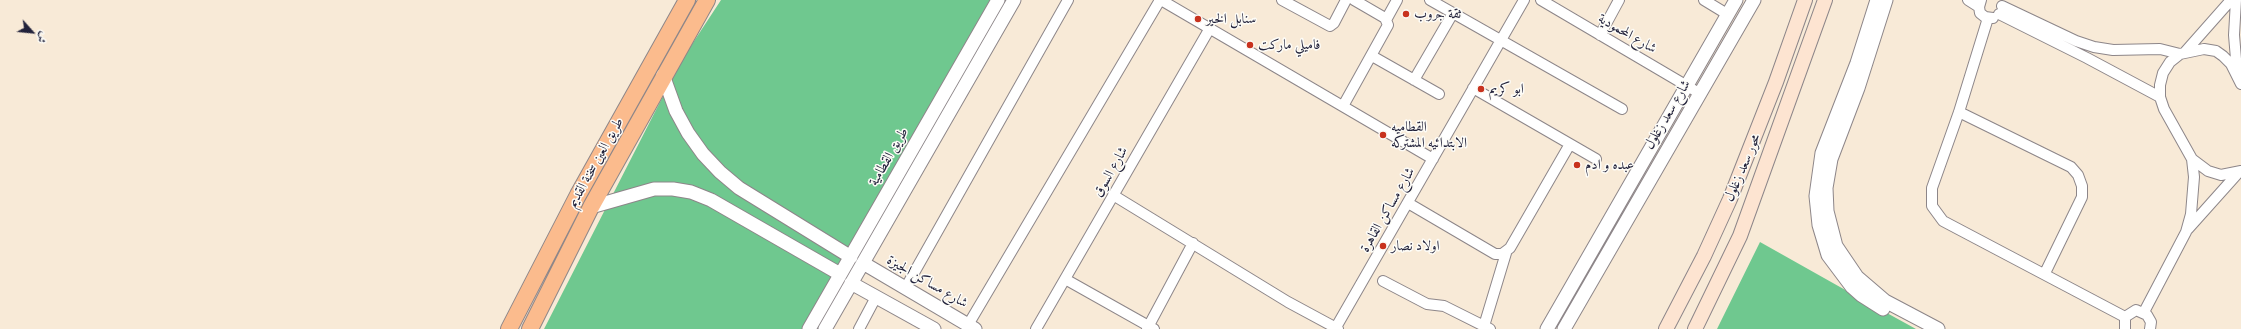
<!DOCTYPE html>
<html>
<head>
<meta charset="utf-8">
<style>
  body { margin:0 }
  #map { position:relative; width:2241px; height:329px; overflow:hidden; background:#f8ead7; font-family:"Gentium Book Plus",Amiri,serif }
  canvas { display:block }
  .north { position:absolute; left:12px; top:12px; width:40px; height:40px; -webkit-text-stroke:3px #fdfcf7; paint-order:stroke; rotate:117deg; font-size:11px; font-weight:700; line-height:16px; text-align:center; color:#22223b }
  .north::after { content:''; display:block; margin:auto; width:14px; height:18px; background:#22223b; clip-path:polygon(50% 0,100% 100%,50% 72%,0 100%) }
</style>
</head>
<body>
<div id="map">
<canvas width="2241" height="329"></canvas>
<div class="north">ش</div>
</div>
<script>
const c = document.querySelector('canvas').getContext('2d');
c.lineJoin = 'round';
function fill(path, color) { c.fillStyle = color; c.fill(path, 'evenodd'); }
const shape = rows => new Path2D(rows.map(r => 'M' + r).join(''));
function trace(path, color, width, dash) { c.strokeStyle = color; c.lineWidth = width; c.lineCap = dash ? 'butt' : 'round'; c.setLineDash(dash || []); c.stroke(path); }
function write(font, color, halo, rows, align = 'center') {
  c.font = font + ' "Gentium Book Plus",Amiri,serif'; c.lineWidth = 3; c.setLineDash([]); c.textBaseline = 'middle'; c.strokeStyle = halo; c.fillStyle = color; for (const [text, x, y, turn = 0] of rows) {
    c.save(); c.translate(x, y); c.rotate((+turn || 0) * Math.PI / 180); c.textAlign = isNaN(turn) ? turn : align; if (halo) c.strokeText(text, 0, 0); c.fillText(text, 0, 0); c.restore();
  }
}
const green = shape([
  [721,0,994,0,803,329,544,329,681,61],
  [1760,242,1856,296,1916,329,1717,329]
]);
const minor = shape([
  [1161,0,1433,159],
  [1282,0,1330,26,1334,23,1346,0],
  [1430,0,1622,109],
  [1541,0,1699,93],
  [1704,0,1727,14],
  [1968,0,1979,7],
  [1981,0,1979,7,1980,13,1985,17,1993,18],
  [2236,0,2234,35,2237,71],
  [2002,6,2076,41,2094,47,2113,50,2160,49,2180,54],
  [1999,14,2087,58,2160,97],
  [1988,18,1959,112,1932,188,1932,206,1943,221,2125,317],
  [1386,20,1397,0],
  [1600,35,1619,0],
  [2185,52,2231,0],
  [1372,56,1439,94],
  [1414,80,1453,13],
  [2241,84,2231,64,2223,56,2216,51,2204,49,2180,54,2170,62,2163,73,2160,85,2160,97,2164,109,2192,159,2208,171,2221,175,2241,171],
  [1473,88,1596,159],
  [1343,106,1388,25,1385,18,1354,0],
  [1959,112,2071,167,2078,175,2082,186,2082,197,2045,273],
  [1113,195,1288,302,1338,329],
  [1408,203,1495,254,1502,254,1510,248,1570,144],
  [2188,229,2238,173],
  [1065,279,1154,329],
  [1383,281,1427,304,1444,306,1490,329],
  [906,287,1068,0],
  [2144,312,2186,232,2191,214,2194,177,2192,159],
  [968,325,1160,0],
  [1484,326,1506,253],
  [859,329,876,297],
  [1036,329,1210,28],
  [1147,329,1193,243],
  [1335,329,1524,0],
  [2125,329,2125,317,2136,310,2147,315,2151,322,2150,329]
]);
const tertiary = shape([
  [1877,0,1857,63,1822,153,1816,196,1819,225,1828,255,1852,287,1861,295,1883,309],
  [1886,0,1858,88,1831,159,1826,188,1827,211,1836,246,1857,277,1885,301,1938,329],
  [663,75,676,111,688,133,703,154,720,172,739,188,851,257],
  [591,207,654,189,673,189,691,192,711,200,840,274],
  [863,263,975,329],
  [851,283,934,329],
  [809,329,998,0],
  [825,329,1014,0],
  [1547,329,1736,0],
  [1564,329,1754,0]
]);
const secondary = shape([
  [1666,329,1704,256,1730,199,1776,82,1805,0],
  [1695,329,1740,236,1825,0]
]);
const primary = shape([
  [509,329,578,195,687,0],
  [530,329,591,207,707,0]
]);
const markers = [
  [1406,14,4,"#c8321e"],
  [1198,19,4,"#c8321e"],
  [1250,45,4,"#c8321e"],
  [1481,89,4,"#c8321e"],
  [1383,135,4,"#c8321e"],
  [1577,165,4,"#c8321e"],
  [1383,246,4,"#c8321e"]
];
const poiNames = [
  ["ثقة جروب",1414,14],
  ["سنابل الخير",1206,19],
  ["فاميلي ماركت",1258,45],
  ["ابو كريم",1489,89],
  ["القطاميه",1391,127],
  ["الابتدائيه المشتركه",1391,143],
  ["عبده و ادم",1585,165],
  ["اولاد نصار",1391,246]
];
const streetNames = [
  ["شارع المحمودية",1627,34,30],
  ["شارع سعد زغلول",1668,115,-60],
  ["طريق القطامية",889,157,-60],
  ["طريق العين سخنة القديم",596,163,-61],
  ["محور سعد زغلول",1743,168,-67],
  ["شارع السوق",1111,172,-60],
  ["شارع مساكن القاهرة",1388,210,-60],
  ["شارع مساكن الجيزة",927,282,30]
];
fill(green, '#6fc88f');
trace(minor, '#8d8689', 12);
trace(tertiary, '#8d8689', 15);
trace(secondary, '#8d8689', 16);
trace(primary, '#8d8689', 18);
trace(minor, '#fff', 10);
trace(tertiary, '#fff', 13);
trace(secondary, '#fde4d1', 14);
trace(primary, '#fbbb8d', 16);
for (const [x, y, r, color] of markers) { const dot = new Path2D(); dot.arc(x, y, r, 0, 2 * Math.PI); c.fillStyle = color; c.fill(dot); trace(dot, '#fdfcf7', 1.5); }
write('14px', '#22223b', '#fdfcf7', poiNames, 'left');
write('14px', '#22223b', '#fdfcf7', streetNames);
</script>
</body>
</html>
